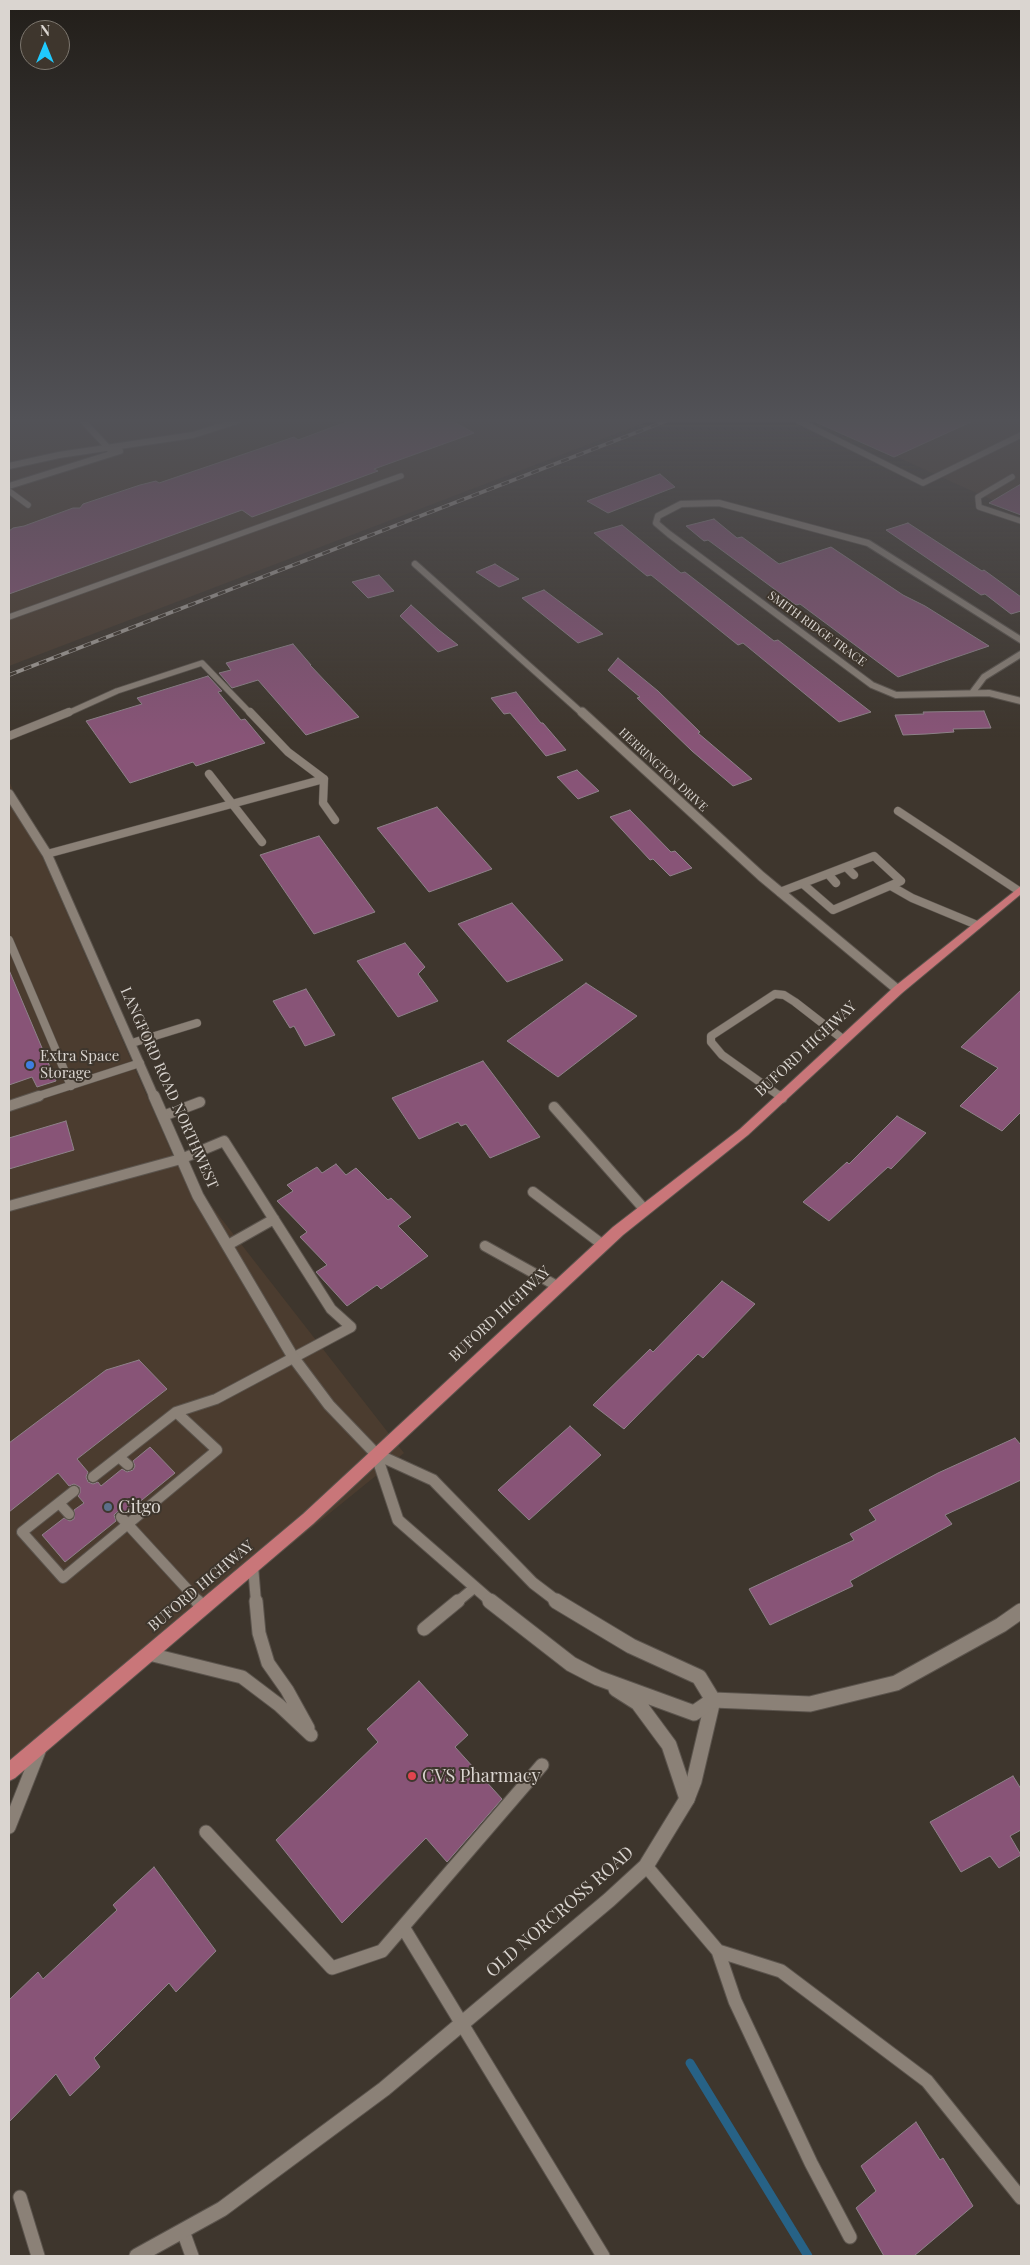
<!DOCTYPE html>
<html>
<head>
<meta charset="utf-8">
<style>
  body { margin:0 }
  #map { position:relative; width:1030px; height:2265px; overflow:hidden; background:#3e362d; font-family:"Playfair Display",serif }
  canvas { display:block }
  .frame { position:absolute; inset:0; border:10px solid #dad5d0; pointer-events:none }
  .north { position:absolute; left:20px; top:20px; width:50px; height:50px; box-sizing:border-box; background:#3e362d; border:1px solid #7c766e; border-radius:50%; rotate:0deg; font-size:14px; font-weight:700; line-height:20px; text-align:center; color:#dad5d0 }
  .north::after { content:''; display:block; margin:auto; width:18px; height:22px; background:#20c9fd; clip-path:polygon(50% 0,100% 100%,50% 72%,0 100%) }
</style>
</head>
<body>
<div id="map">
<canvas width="1030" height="2265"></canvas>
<div class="frame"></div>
<div class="north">N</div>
</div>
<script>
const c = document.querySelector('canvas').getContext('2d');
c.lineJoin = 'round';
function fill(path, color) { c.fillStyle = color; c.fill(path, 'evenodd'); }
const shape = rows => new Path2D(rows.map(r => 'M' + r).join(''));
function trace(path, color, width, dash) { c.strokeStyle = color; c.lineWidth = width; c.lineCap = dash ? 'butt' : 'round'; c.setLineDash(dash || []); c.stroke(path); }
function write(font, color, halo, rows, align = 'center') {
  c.font = font + ' "Playfair Display",serif'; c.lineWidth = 4; c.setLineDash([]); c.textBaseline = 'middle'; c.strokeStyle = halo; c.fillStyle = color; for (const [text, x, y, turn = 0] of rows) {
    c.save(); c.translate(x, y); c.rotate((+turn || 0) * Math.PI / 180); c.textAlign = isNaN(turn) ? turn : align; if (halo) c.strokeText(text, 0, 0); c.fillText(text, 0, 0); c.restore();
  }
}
const industrial = shape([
  [9,421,650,421,9,666],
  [818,421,1021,421,1021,513,941,477],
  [9,781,174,1158,404,1453,9,1773]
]);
const stream = shape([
  [690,2063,808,2256]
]);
const building = shape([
  [349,421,452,421,474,433,374,469,378,471,252,517,242,510,9,594,9,531,13,528,24,526,73,508,80,508,83,504,140,485,156,481,159,483,294,437,298,440,349,421],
  [813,421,973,421,894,457,813,421],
  [660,474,675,487,608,513,587,501,660,474],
  [1021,484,1021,515,989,503,1021,484],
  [714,519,737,538,742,537,779,564,831,547,903,595,925,606,989,646,898,677,800,604,796,605,708,540,704,541,686,526,714,519],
  [908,523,982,571,984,570,1021,597,1021,611,1011,614,985,594,981,595,886,530,908,523],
  [622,525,681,573,685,572,774,641,778,640,871,712,839,722,743,643,738,645,651,575,647,576,594,533,622,525],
  [495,564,519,579,499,587,476,572,495,564],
  [379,575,394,591,368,598,352,582,379,575],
  [544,590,603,634,578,643,522,598,544,590],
  [411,605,439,630,458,645,438,652,400,616,411,605],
  [293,644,311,665,310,665,359,717,306,735,258,680,232,688,219,673,231,670,226,663,293,644],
  [618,658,658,691,700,732,698,733,752,779,733,786,692,751,637,698,640,697,608,670,618,658],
  [208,676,222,691,218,692,241,720,245,719,265,743,196,766,193,762,130,783,86,721,142,704,137,698,208,676],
  [516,692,541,723,543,723,566,750,546,756,510,713,504,714,491,698,516,692],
  [984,711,991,728,953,729,954,732,926,734,903,735,895,715,924,714,923,712,984,711],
  [577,770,599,791,578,799,557,777,577,770],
  [437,807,492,869,429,892,377,828,437,807],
  [630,810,671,852,675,851,692,868,670,876,653,859,650,860,610,817,630,810],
  [319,836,375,912,314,934,260,855,319,836],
  [512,903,563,960,507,982,458,924,512,903],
  [405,943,425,967,418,974,438,1001,398,1017,357,961,405,943],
  [9,970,56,1081,37,1087,32,1077,9,1085,9,970],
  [586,983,637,1016,558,1077,507,1041,586,983],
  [306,989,335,1035,305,1046,294,1026,290,1028,273,1001,306,989],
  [1021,990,1021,1112,1002,1131,960,1106,998,1068,961,1047,1021,990],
  [483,1061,540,1137,490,1158,466,1124,461,1126,458,1122,419,1139,392,1098,483,1061],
  [897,1116,926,1133,891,1169,888,1167,829,1221,803,1202,847,1162,849,1164,897,1116],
  [66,1121,74,1150,9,1169,9,1138,66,1121],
  [336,1164,346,1175,356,1168,388,1200,391,1198,411,1217,398,1226,428,1256,381,1289,377,1285,347,1306,316,1272,327,1265,300,1237,307,1232,277,1201,293,1191,287,1185,317,1167,322,1173,336,1164],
  [722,1281,755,1304,703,1358,698,1354,624,1429,593,1405,650,1349,653,1352,722,1281],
  [139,1360,167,1389,77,1459,88,1472,86,1477,88,1482,93,1484,98,1482,101,1486,122,1469,127,1472,133,1470,135,1466,133,1461,150,1447,175,1473,126,1513,123,1510,117,1512,114,1515,116,1521,65,1562,42,1535,64,1518,70,1521,74,1519,74,1510,84,1503,78,1496,80,1493,80,1487,74,1484,69,1486,58,1473,9,1512,9,1443,106,1370,139,1360],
  [570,1426,601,1455,529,1520,498,1490,570,1426],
  [1015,1438,1021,1445,1021,1480,945,1515,952,1524,850,1581,853,1586,770,1625,749,1589,854,1540,850,1534,876,1520,869,1510,938,1473,1015,1438],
  [419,1681,468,1735,455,1747,502,1799,447,1862,426,1838,342,1923,276,1840,378,1742,367,1729,419,1681],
  [1013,1776,1021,1789,1021,1830,1010,1836,1021,1855,999,1868,990,1856,961,1872,930,1822,1013,1776],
  [154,1867,216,1951,176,1992,169,1983,94,2058,100,2067,70,2096,56,2074,9,2122,9,2000,38,1972,43,1979,117,1910,113,1905,154,1867],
  [916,2122,940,2160,943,2158,973,2206,914,2256,884,2256,856,2208,876,2191,861,2166,916,2122]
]);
const serviceFar3 = shape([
  [799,421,923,483,1021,435],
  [1012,477,978,497,979,507,1021,521],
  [9,491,28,505],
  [9,617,401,476],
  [66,714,117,691,202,663,251,714]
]);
const serviceFar2 = shape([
  [250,712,288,752,324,779],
  [9,736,69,712],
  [209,774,262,842],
  [324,779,323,803,335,820],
  [898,811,1019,891],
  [47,854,324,779],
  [846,867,854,875],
  [828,874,836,883],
  [891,886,912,898,977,925],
  [780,892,874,856,901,881,833,910,803,884],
  [9,940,71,1086],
  [132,1043,197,1023],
  [35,1097,140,1063],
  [781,1097,722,1055,711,1042,711,1036,775,994,784,995,795,1002,844,1040]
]);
const serviceFar1 = shape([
  [780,1096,782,1098],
  [9,1106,39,1096],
  [554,1107,645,1210],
  [163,1116,200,1102],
  [533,1192,603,1245],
  [9,1206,181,1159,224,1141,331,1309,351,1327,216,1399,176,1412,93,1477],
  [228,1245,274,1219],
  [485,1246,557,1286],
  [119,1457,128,1465],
  [74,1491,22,1532,63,1578,217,1450,176,1412],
  [59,1503,69,1514],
  [121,1517,199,1602],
  [253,1566,256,1602],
  [457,1602,474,1588]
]);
const service = shape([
  [197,1601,204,1608],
  [256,1601,259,1633,268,1663,287,1690,308,1728],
  [424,1629,458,1601],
  [149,1654,242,1677,279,1705,311,1735],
  [9,1827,39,1751],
  [206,1832,332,1968,382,1951,542,1765],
  [646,1866,718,1951,735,2001,811,2163,850,2237],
  [403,1927,603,2256],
  [718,1951,781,1971,927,2081,1021,2198],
  [20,2197,38,2256],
  [183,2231,192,2256]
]);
const minorFar2 = shape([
  [83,421,111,451],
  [9,466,59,455,193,435,237,421],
  [9,486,120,451],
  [415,564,583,714],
  [1021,640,868,543,719,503,681,504,658,516,656,523,669,534,872,685,896,695,989,693,1021,701],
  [972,693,984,677,1021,654]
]);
const minorFar1 = shape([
  [582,712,761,876,898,990]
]);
const minor = shape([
  [137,2256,222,2209,384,2089,609,1900,646,1866,687,1799,694,1781,713,1700]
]);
const tertiaryFar2 = shape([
  [9,794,47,854,154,1097]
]);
const tertiaryFar1 = shape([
  [154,1096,198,1196,293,1357,329,1405,376,1454,433,1480,533,1583,558,1602],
  [376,1454,398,1520,492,1602]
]);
const tertiary = shape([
  [490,1601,571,1664,598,1678,694,1713,713,1700],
  [556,1601,631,1646,699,1677,713,1700],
  [616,1689,638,1703,669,1745,687,1799],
  [713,1700,810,1704,896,1683,1001,1625,1021,1611]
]);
const primary = shape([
  [1021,886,1021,894,902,993,748,1135,623,1235,313,1524,15,1778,9,1781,9,1761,303,1514,613,1227,740,1129,894,987,1021,886]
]);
const rail = shape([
  [9,675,666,421]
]);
const markers = [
  [30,1065,5,"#3f7fe0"],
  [108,1507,5,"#5c6f8a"],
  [412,1776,5,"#e0444e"]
];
const farStreetnames = [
  ["SMITH RIDGE TRACE",817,629,36],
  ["HERRINGTON DRIVE",663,770,43]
];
const streetNames = [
  ["BUFORD HIGHWAY",806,1049,-43],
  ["LANGFORD ROAD NORTHWEST",169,1088,66],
  ["BUFORD HIGHWAY",500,1314,-43],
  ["BUFORD HIGHWAY",201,1586,-40]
];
const poiNames = [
  ["Extra Space",40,1056],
  ["Storage",40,1073]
];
const nearPoinames = [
  ["Citgo",118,1507],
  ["CVS Pharmacy",422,1776]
];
const nearStreetnames = [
  ["OLD NORCROSS ROAD",560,1912,-41]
];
fill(industrial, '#4b3c2f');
trace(stream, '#276286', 9);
fill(building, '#885477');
trace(building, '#8e8289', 1);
trace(serviceFar3, '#5b544d', 7);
trace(serviceFar2, '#5b544d', 9);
trace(serviceFar1, '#5b544d', 12);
trace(service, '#5b544d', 15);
trace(minorFar2, '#5b544d', 8);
trace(minorFar1, '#5b544d', 11);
trace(minor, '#5b544d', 17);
trace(tertiaryFar2, '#5b544d', 11);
trace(tertiaryFar1, '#5b544d', 13);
trace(tertiary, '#5b544d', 17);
trace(primary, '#5b544d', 2);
trace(serviceFar3, '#8b8177', 5.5);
trace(serviceFar2, '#8b8177', 8);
trace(serviceFar1, '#8b8177', 10);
trace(service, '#8b8177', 13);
trace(minorFar2, '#8b8177', 6);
trace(minorFar1, '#8b8177', 9);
trace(minor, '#8b8177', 15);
trace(tertiaryFar2, '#8b8177', 9);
trace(tertiaryFar1, '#8b8177', 11);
trace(tertiary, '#8b8177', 15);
fill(primary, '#c97679');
trace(rail, '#a29c96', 4);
trace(rail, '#3e362d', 2.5, [8]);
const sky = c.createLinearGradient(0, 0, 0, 738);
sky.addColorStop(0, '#221e19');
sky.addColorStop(0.57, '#525257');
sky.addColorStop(1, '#52525700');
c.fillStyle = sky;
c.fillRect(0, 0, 1030, 738);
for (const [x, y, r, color] of markers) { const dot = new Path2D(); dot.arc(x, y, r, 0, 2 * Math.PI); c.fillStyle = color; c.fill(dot); trace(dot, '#3e362d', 2); }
write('12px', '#dad5d0', '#3e362d', farStreetnames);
write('15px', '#dad5d0', '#3e362d', streetNames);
write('15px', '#dad5d0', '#3e362d', poiNames, 'left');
write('18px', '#dad5d0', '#3e362d', nearPoinames, 'left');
write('18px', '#dad5d0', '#3e362d', nearStreetnames);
</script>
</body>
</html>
